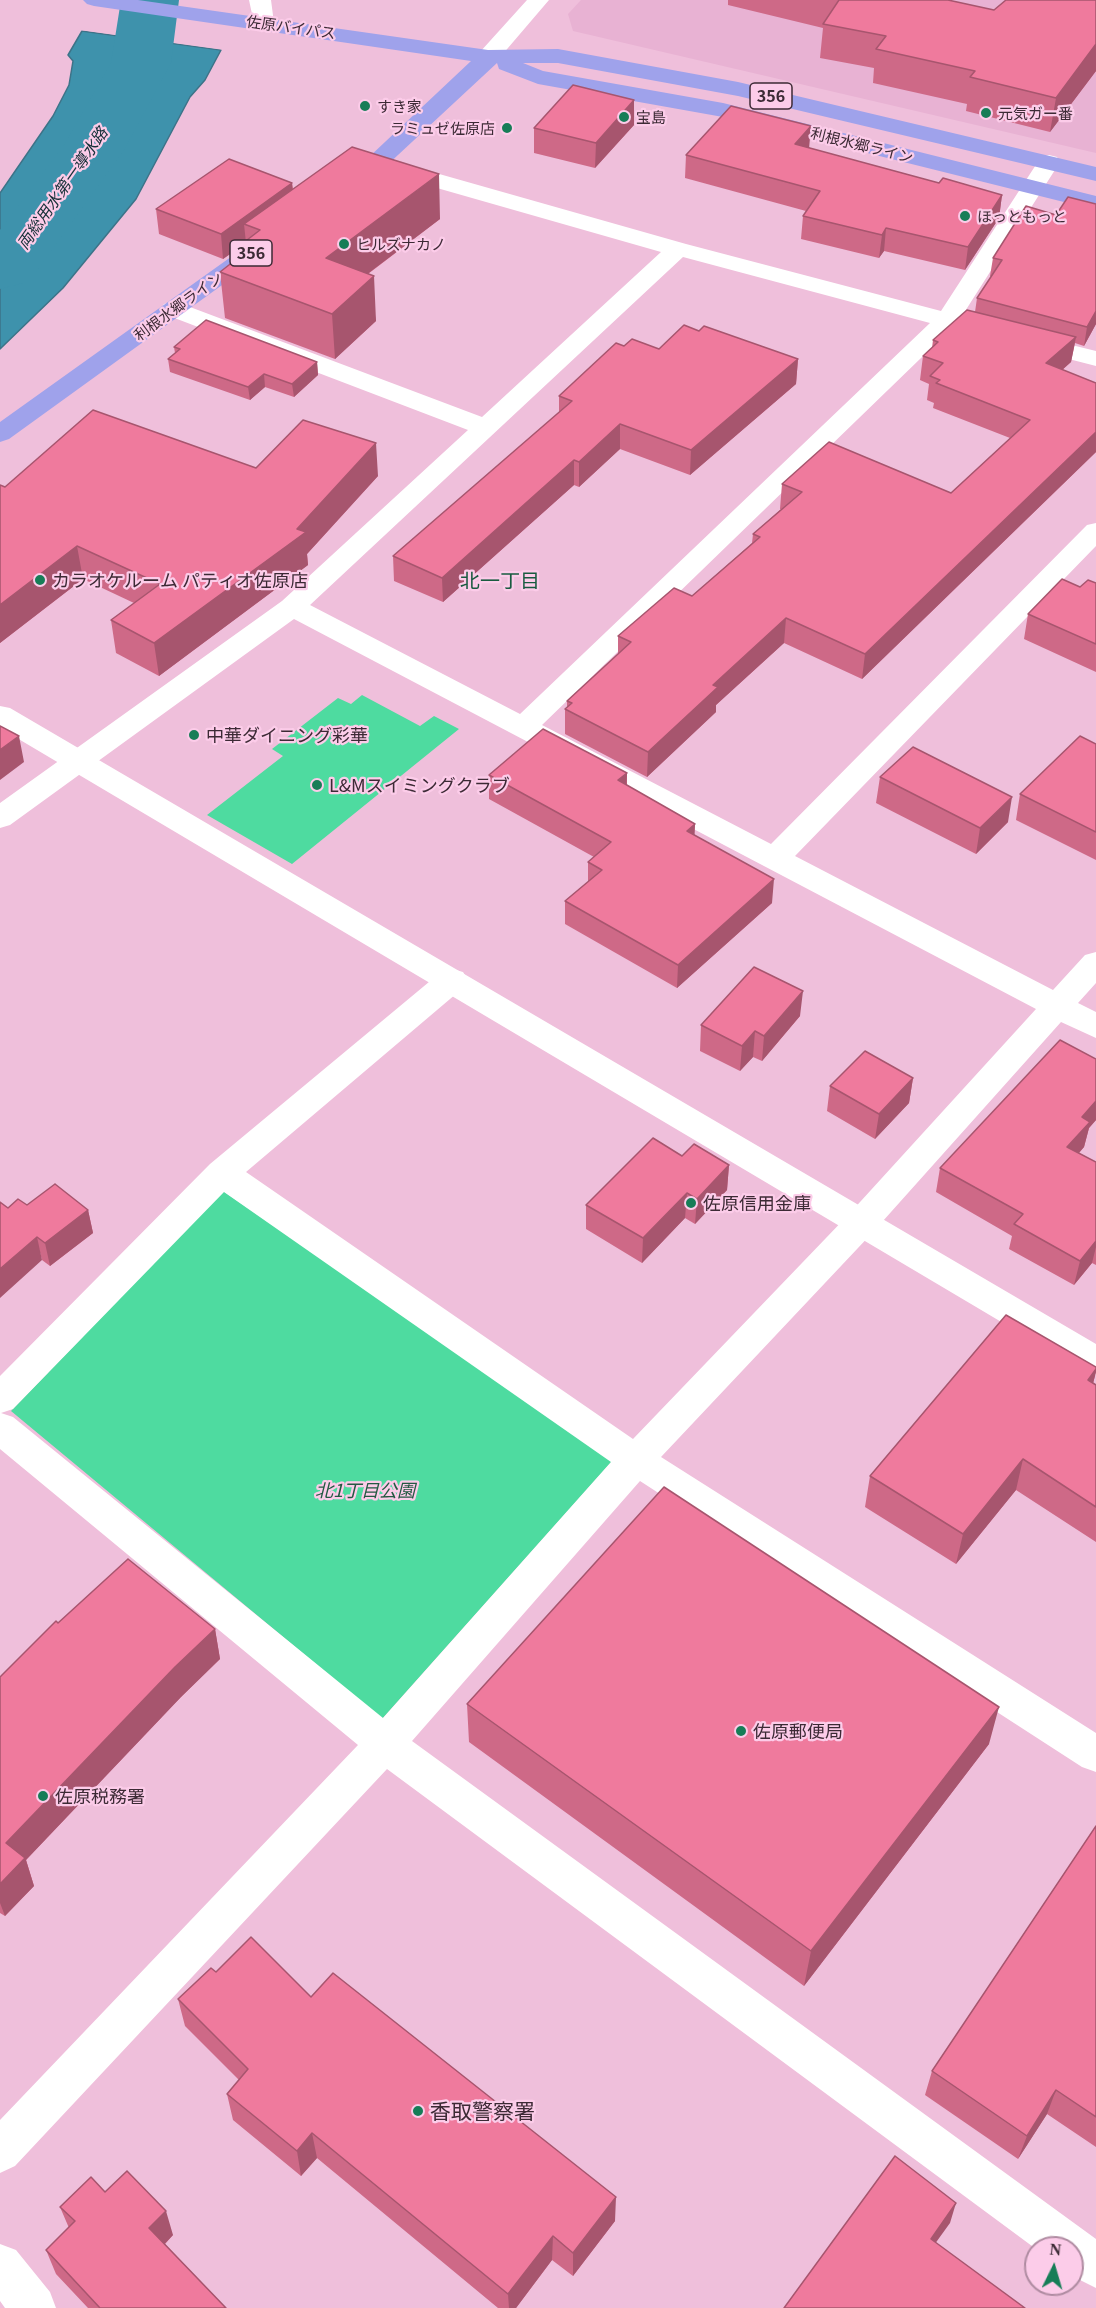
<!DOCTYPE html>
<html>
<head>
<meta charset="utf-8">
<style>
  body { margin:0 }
  #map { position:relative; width:1096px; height:2308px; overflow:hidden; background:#efbfdb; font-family:Georgia,serif }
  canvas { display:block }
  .north { position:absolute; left:1024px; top:2236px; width:60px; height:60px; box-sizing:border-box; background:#fccce9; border:2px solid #af8ba1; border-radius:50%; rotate:5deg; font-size:16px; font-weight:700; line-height:24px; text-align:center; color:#3c2a35 }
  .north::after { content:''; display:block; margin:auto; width:21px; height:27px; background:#177d57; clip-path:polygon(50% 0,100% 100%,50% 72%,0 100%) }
</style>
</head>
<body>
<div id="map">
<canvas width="1096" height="2308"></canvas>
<div class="north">N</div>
</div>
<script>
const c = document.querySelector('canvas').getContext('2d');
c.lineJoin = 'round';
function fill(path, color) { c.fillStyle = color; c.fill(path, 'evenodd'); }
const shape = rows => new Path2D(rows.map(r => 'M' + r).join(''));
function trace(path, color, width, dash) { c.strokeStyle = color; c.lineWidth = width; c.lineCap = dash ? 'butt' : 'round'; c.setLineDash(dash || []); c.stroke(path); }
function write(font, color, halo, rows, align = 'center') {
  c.font = font + ' Georgia,"Noto Sans JP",serif'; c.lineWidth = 4.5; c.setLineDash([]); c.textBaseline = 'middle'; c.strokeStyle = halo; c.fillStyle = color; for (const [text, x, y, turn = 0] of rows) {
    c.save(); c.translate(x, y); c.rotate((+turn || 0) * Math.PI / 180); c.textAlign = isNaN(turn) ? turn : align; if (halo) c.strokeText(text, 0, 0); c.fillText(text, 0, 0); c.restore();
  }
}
const built = shape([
  [581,0,1096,0,1096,153,573,31,568,14]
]);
const green = shape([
  [362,695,420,726,434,716,459,729,292,864,207,815,283,756,272,749,338,698,351,704],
  [223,1191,614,1459,382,1719,11,1411]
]);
const water = shape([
  [82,31,221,50,205,80,190,97,136,199,63,288,0,349,0,193,53,116,69,85,73,61,68,55,82,31]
]);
const pier = shape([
  [82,28,222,47,224,50,79,30]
]);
const river = shape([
  [121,0,179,0,171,63,124,150,36,272,23,283,0,289,0,230,64,145,111,63,121,0]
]);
const street = shape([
  [249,0,271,0,274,23,271,28,255,28,249,0],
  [1049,155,1057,157,1060,162,962,316,973,319,976,324,973,329,964,331,952,328,542,725,771,844,1087,525,1096,523,1096,546,795,856,1053,990,1085,955,1096,952,1096,983,1078,1003,1096,1012,1096,1038,1061,1022,874,1231,661,1457,1096,1733,1096,1772,1082,1767,640,1481,412,1741,1096,2239,1096,2288,1072,2276,1072,2248,1036,2249,387,1769,15,2166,0,2173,0,2120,358,1745,0,1449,0,1376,210,1164,441,972,452,969,463,972,468,980,463,988,246,1172,633,1439,850,1213,1036,1009,294,619,10,825,0,828,0,803,282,601,468,430,164,314,161,309,164,304,173,302,182,304,482,417,661,252,388,174,385,169,388,164,404,164,686,244,941,311,1041,157,1049,155],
  [683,257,930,323,520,714,310,605,683,257],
  [224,1192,611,1462,383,1718,13,1417,1,1413,13,1409,224,1192],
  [1031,335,1096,351,1096,366,1022,347,1019,342,1022,337,1031,335],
  [0,2244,16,2250,50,2292,56,2308,5,2308,0,2301,0,2244]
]);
const secondary = shape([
  [527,0,549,0,496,62,480,62,477,57,480,52,527,0],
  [0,706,10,708,1096,1344,1096,1375,1084,1371,0,728,0,706]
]);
const highway = shape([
  [83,0,138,0,488,50,558,49,738,82,1096,167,1096,181,738,96,558,63,523,63,543,71,723,103,1096,196,1096,210,723,117,538,84,499,69,497,63,384,168,355,189,347,191,339,189,335,184,339,179,368,158,471,61,94,6,87,4,83,0],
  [257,242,265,244,269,249,265,254,9,439,0,442,0,422,249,244,257,242]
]);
const wall = shape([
  [728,0,948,0,994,10,1096,0,1096,71,1050,132,966,111,967,104,873,83,874,68,820,58,823,28,728,5],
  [634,100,634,125,595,168,534,153,534,128],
  [809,148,939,183,1002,195,999,218,965,270,884,251,879,258,801,239,803,216,806,211,685,178,686,155],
  [292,183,293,189,440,219,368,274,376,321,335,359,225,318,220,272,235,260,234,251,223,259,159,234,156,209],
  [1096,204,1096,324,1084,346,1075,343,1071,362,1062,370,1096,383,1096,452,862,679,784,643,716,705,716,712,647,777,565,734,565,709,567,708,567,701,618,655,618,636,692,596,752,543,753,534,781,509,780,509,782,484,951,493,1010,438,933,408,934,403,927,400,929,384,920,380,923,356,932,348,933,340,975,312,977,298,991,277,990,276,993,258,1056,215],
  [699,331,798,359,796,384,690,475,620,449,579,487,574,485,443,602,394,581,393,556,559,413,559,396,624,346,659,349],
  [174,347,317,362,318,375,294,397,265,387,250,400,170,372,168,359,175,353],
  [256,468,378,476,307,554,308,565,159,676,116,653,111,620,134,603,83,579,0,643,0,485,5,487],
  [1096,583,1096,672,1024,639,1028,614,1080,587],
  [1096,744,1096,860,1016,820,1020,794],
  [627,773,627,785,695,824,694,835,772,903,677,988,565,924,565,901,588,882,588,862,594,857,489,799,489,775],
  [880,777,1008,822,976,854,876,803],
  [800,1016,762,1061,753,1057,740,1071,700,1051,701,1025],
  [1096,1059,1096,1120,1089,1128,1084,1147,1079,1153,1096,1162,1096,1265,1092,1263,1074,1285,1009,1249,1012,1236,936,1192,940,1168],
  [913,1078,909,1103,875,1139,827,1111,830,1086],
  [682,1156,729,1165,727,1190,695,1224,685,1218,642,1263,586,1229,586,1205],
  [27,1205,88,1210,93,1233,50,1266,42,1260],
  [1096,1367,1096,1372,1093,1383,1096,1385,1096,1542,1016,1490,956,1564,865,1507,870,1476],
  [58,1623,215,1629,220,1659,181,1697,26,1860,34,1886,5,1916,0,1913,0,1677],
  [467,1704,989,1744,804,1986,469,1742],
  [1096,1826,1096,2147,1047,2114,1018,2159,925,2095,932,2071],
  [216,1972,311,1997,615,2221,573,2276,552,2260,516,2308,498,2308,317,2158,301,2176,233,2120,227,2094,239,2080,185,2026,178,1999],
  [105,2192,173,2235,165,2244,226,2308,88,2308,56,2274,46,2250,69,2228,60,2207]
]);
const shadedWall = shape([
  [1096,44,1096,71,1050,132,1056,98],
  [634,100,634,125,595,168,596,143],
  [811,126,809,149,795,144],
  [439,174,440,219,329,303,326,258],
  [292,183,294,208,244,224,246,243,223,259,221,234],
  [1002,195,999,218,965,270,968,247],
  [886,228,884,251,879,258,882,235],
  [374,276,376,321,335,359,332,314],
  [1096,311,1096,324,1084,346,1087,327],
  [1076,337,1071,362,1042,388,1046,363],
  [798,359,796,384,690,475,691,450],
  [317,362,318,375,294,397,292,384],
  [264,374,265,387,250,400,248,387],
  [620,424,620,449,579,487,579,462],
  [1096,432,1096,452,862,679,865,654],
  [376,443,378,476,307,554,308,565,159,676,154,643,297,529],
  [574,460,574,485,443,602,442,578],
  [77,546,83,579,0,643,0,605],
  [786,618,784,643,716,705,716,712,647,777,648,752,713,685],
  [19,736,24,762,0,780,0,750],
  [627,773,626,796,618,780],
  [1012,797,1008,822,976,854,980,828],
  [695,824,694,847,687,831],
  [774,879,772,903,677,988,678,965],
  [803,991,800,1016,762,1061,764,1036],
  [755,1031,753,1057,740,1071,742,1046],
  [913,1078,909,1103,875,1139,879,1114],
  [1096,1101,1096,1120,1089,1128,1084,1147,1062,1172,1067,1147,1082,1117],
  [729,1165,727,1190,695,1224,697,1199],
  [687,1193,685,1218,642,1263,643,1238],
  [88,1210,93,1233,50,1266,45,1243],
  [37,1237,42,1260,0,1298,0,1269],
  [1096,1241,1096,1247,1092,1263,1074,1285,1080,1261],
  [1096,1369,1096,1372,1089,1399,1088,1380],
  [1023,1459,1016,1490,956,1564,963,1534],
  [215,1629,220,1659,181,1697,26,1860,34,1886,5,1916,0,1903,0,1884,6,1843,175,1667],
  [999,1707,989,1744,804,1986,811,1951],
  [1056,2090,1047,2114,1018,2159,1027,2136],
  [312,2133,317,2158,301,2176,297,2151],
  [616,2197,615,2221,573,2276,573,2253],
  [956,2203,950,2223,924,2259,931,2239],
  [166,2211,173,2235,157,2252,149,2228],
  [553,2236,552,2260,516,2308,509,2308,508,2294]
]);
const building = shape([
  [839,0,948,0,994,10,1006,0,1096,0,1096,44,1056,98,970,77,975,71,876,49,886,36,823,24,839,0],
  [573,85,634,100,596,143,534,128,573,85],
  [731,106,811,126,795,144,939,183,943,178,1002,195,968,247,886,228,882,235,803,216,820,191,686,155,731,106],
  [352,147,439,174,326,258,374,276,332,314,220,272,243,254,234,250,260,230,244,224,352,147],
  [229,159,292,183,221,234,156,209,229,159],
  [1068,197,1096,204,1096,311,1087,327,977,298,1002,260,993,258,1026,206,1056,215,1068,197],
  [967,310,1076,337,1046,363,1096,383,1096,432,865,654,786,618,713,685,718,687,648,752,565,709,572,703,567,701,631,642,618,636,674,588,692,596,760,537,753,534,802,492,782,484,829,442,951,493,1030,420,936,383,940,380,930,376,943,363,923,356,938,342,933,340,967,310],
  [206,320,317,362,292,384,264,374,248,387,168,359,180,349,174,347,206,320],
  [684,325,699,331,704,326,798,359,691,450,620,424,579,462,574,460,442,578,393,556,572,401,559,396,616,343,624,346,632,339,659,349,684,325],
  [93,410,256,468,303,420,376,443,297,529,306,532,154,643,111,620,160,584,77,546,0,605,0,485,5,487,93,410],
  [1062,579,1080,587,1088,580,1096,583,1096,644,1028,614,1062,579],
  [0,726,19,736,0,750,0,726],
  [543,729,627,773,618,780,695,824,687,831,774,879,678,965,565,901,602,870,588,862,611,842,489,775,543,729],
  [1080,736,1096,744,1096,832,1020,794,1080,736],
  [913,747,1012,797,980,828,880,777,913,747],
  [754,967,803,991,764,1036,755,1031,742,1046,701,1025,754,967],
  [1060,1040,1096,1059,1096,1101,1082,1117,1090,1122,1067,1147,1096,1162,1096,1241,1080,1261,1014,1224,1023,1214,940,1168,1060,1040],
  [865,1051,913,1078,879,1114,830,1086,865,1051],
  [653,1138,682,1156,694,1144,729,1165,697,1199,687,1193,643,1238,586,1205,653,1138],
  [55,1184,88,1210,45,1243,37,1237,0,1269,0,1202,8,1208,18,1199,27,1205,55,1184],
  [1006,1315,1096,1367,1096,1369,1088,1380,1096,1385,1096,1507,1023,1459,963,1534,870,1476,1006,1315],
  [664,1487,999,1707,811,1951,467,1704,664,1487],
  [128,1559,215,1629,175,1667,6,1843,25,1858,0,1884,0,1677,56,1621,58,1623,128,1559],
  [1096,1826,1096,2117,1056,2090,1027,2136,932,2071,1096,1826],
  [251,1937,311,1997,333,1973,616,2197,573,2253,553,2236,508,2294,312,2133,297,2151,227,2094,248,2069,178,1999,211,1968,216,1972,251,1937],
  [895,2156,956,2203,931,2239,1025,2308,784,2308,895,2156],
  [127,2171,166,2211,149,2228,226,2308,100,2308,46,2250,75,2221,60,2207,91,2177,105,2192,127,2171]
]);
const markers = [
  [365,106,6,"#177d57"],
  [986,113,6,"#177d57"],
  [624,117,6,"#177d57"],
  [507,128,6,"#177d57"],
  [965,216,6,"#177d57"],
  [344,244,6,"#177d57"],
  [40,580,6,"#177d57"],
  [194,735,6,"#177d57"],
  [317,785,6,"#177d57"],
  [691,1203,6,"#177d57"],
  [741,1731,6,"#177d57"],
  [43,1796,6,"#177d57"],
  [418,2111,6,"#177d57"]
];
const farStreetnames = [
  ["佐原バイパス",291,27,8],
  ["利根水郷ライン",862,145,14],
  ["利根水郷ライン",178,306,-36]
];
const farPoinames = [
  ["すき家",377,106],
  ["元気ガー番",998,113],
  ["宝島",636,117],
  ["ラミュゼ佐原店",495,128,"right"],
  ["ほっともっと",977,216],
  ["ヒルズナカノ",356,244]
];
const shields = [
  [771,96,42],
  [251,253,42]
];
const shieldNames = [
  ["356",771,96],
  ["356",251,253]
];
const farWaternames = [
  ["両総用水第一導水路",62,188,-55]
];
const poiNames = [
  ["カラオケルーム パティオ佐原店",52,580],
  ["中華ダイニング彩華",206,735],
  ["L&Mスイミングクラブ",329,785],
  ["佐原信用金庫",703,1203],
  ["佐原郵便局",753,1731],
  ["佐原税務署",55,1796]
];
const parkNames = [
  ["北1丁目公園",365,1490]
];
const neighbourhoodNames = [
  ["北一丁目",500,580]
];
const nearPoinames = [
  ["香取警察署",430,2111]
];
fill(built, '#e8b2d3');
fill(green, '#4edba0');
fill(water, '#3e92ac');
trace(water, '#3d7388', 1.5);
fill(pier, '#efbfdb');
fill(river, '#3e92ac');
fill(street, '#fff');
fill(secondary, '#fff');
fill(highway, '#9fa2eb');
fill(wall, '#ce6987');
fill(shadedWall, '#a7556e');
fill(building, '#ef7a9d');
trace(building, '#a7556e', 1.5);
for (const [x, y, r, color] of markers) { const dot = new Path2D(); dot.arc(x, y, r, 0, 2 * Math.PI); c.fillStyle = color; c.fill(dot); trace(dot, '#fccce9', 2); }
write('15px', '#3c2a35', '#fccce9', farStreetnames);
write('15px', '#3c2a35', '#fccce9', farPoinames, 'left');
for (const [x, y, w] of shields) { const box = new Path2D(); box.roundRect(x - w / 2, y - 13, w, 26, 4.5); c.fillStyle = '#fccce9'; c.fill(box); trace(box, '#3c2a35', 1.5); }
write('bold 16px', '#3c2a35', null, shieldNames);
write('italic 16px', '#163038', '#fccce9', farWaternames);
write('18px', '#3c2a35', '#fccce9', poiNames, 'left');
write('italic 18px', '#235a42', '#fccce9', parkNames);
write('20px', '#195b40', '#fccce9', neighbourhoodNames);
write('21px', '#3c2a35', '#fccce9', nearPoinames, 'left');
</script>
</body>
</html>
